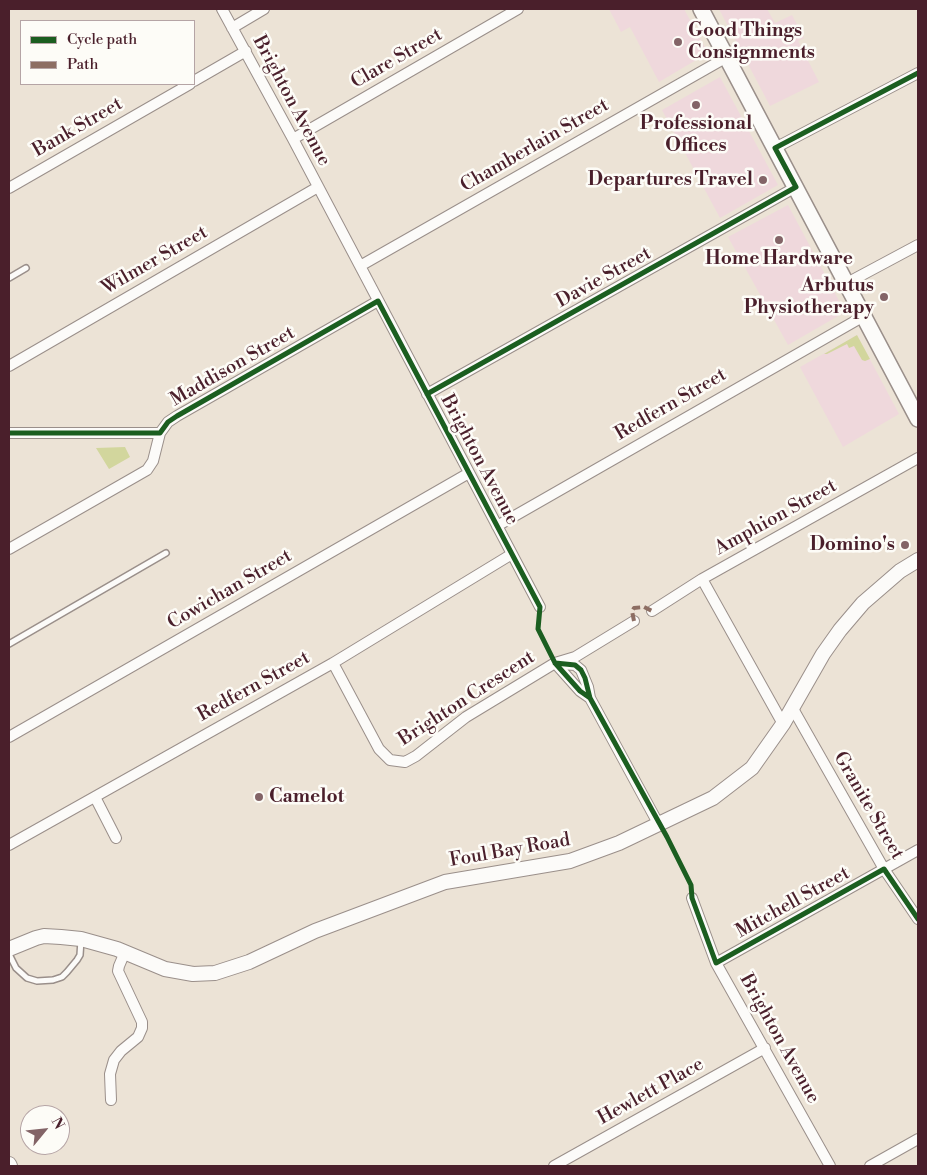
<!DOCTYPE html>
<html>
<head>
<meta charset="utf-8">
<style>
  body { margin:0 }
  #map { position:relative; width:927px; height:1175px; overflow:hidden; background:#ece3d6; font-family:"Libre Bodoni",serif }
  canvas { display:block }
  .frame { position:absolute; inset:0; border:10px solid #4a1f2b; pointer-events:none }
  .legend { position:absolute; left:20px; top:20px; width:175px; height:65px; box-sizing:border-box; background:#fdfcf7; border:1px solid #b5a4a5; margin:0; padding:6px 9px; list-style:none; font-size:15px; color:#4a1f2b }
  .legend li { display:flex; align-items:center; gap:10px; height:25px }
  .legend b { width:25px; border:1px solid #b5a4a5 }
  .north { position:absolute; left:20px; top:1105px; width:50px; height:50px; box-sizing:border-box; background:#fdfcf7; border:1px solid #b5a4a5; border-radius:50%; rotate:62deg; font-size:14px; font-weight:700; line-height:20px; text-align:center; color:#4a1f2b }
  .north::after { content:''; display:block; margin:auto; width:18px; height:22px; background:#836467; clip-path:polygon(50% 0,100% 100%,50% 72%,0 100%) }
</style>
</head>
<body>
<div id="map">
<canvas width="927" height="1175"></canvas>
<div class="frame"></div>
<ul class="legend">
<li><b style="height:6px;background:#1b5e20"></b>Cycle path</li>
<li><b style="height:6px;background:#8d6e63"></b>Path</li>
</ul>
<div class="north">N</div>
</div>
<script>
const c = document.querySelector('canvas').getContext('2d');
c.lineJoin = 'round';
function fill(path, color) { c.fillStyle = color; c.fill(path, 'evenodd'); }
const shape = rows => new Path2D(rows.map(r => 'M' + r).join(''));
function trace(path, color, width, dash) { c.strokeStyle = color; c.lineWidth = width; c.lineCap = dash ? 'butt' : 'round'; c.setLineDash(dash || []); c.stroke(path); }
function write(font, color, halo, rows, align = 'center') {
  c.font = font + ' "Libre Bodoni",serif'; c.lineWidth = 5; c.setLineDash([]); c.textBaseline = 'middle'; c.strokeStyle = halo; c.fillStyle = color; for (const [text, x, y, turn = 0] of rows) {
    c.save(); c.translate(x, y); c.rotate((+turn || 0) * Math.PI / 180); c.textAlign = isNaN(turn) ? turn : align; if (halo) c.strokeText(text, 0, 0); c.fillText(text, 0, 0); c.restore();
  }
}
const built = shape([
  [609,9,684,9,708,53,659,82,630,27,621,32],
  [719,9,767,9,775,23,792,15,804,38,798,41,819,82,770,106],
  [720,77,778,185,720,218,662,110],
  [788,205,845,312,788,345,728,237],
  [857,335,899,414,843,447,800,367]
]);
const green = shape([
  [857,335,870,359,865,361,862,360,854,346,849,348,847,344,827,354,824,354],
  [125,447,130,457,109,469,96,448]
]);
const service = shape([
  [9,278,26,268],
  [9,644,166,553],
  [9,954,16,968,27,978,37,981,53,980,62,977,67,972,77,960,80,955,81,940]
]);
const minor = shape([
  [222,9,293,139,540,607],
  [232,28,264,9],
  [194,81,246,51],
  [293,139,518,9],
  [775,148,918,73],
  [9,188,190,84],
  [360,266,727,57],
  [847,283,918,245],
  [9,366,318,187],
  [427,394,796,187],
  [9,433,160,433],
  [497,526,864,316],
  [9,549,147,470,153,461,160,433,168,422,177,416,378,301],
  [702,579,783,724],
  [652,611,702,579,918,458],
  [333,663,379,749,390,760,405,762,416,756,466,717,555,663,575,657,634,621],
  [555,663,580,691,590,698],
  [561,664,575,665,581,670,588,687,590,698,659,825],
  [792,707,884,869,918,919],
  [9,737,469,473],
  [95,797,116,838],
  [9,845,333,663,512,554],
  [692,898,716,963,830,1166],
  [716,963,918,850],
  [111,1100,110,1074,114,1060,121,1051,138,1037,142,1028,142,1022,118,971,119,966,125,952],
  [554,1166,765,1048],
  [870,1166,918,1139]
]);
const tertiary = shape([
  [9,949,36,938,44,936,61,937,81,939,117,949,165,969,193,974,215,973,249,962,315,931,445,882,570,861,619,843,713,798,752,768,783,724,823,654,840,630,863,603,900,571,918,560],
  [9,1164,10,1166]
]);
const secondary = shape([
  [701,9,918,419]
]);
const quiet = shape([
  [634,621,632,611,634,608,644,607,652,611]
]);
const cycleway = shape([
  [427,394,796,187,775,148,918,73],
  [9,433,160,433,168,422,177,416,378,301,540,607,538,629,555,663,580,691,590,698],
  [555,663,575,665,581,670,585,678,590,698,667,837,691,885,692,898,716,963,884,869,918,919]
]);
const markers = [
  [678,42,5,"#836467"],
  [696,105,5,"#836467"],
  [763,180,5,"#836467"],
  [779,240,5,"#836467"],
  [884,297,5,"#836467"],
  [905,545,5,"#836467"],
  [259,797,5,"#836467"]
];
const poiNames = [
  ["Good Things",688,31,"left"],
  ["Consignments",688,53,"left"],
  ["Professional",696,124,"center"],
  ["Offices",696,146,"center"],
  ["Departures Travel",753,180],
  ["Home Hardware",779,259,"center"],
  ["Arbutus",874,286],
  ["Physiotherapy",874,308],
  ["Domino's",895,545],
  ["Camelot",269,797,"left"]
];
const streetNames = [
  ["Clare Street",397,59,-30],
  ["Brighton Avenue",291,101,62],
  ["Bank Street",78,128,-30],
  ["Chamberlain Street",535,146,-30],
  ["Wilmer Street",155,261,-30],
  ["Davie Street",604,278,-29],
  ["Maddison Street",233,367,-30],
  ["Redfern Street",671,405,-30],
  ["Brighton Avenue",479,460,62],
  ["Amphion Street",776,518,-29],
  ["Cowichan Street",230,590,-30],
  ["Redfern Street",254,687,-29],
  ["Brighton Crescent",467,699,-33],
  ["Granite Street",868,806,60],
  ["Foul Bay Road",510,851,-10],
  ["Mitchell Street",793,903,-29],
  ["Brighton Avenue",779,1039,61],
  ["Hewlett Place",651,1092,-29]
];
fill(built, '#efd8dc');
fill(green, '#d2d69d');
trace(service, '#9a8f8a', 8);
trace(minor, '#9a8f8a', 12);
trace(tertiary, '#9a8f8a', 16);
trace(secondary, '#9a8f8a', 18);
trace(service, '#fcfbf9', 5);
trace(minor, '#fcfbf9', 10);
trace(tertiary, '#fcfbf9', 14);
trace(secondary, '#fcfbf9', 15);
trace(quiet, '#8d6e63', 4, [8, 4]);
trace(cycleway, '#1b5e20', 5);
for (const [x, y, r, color] of markers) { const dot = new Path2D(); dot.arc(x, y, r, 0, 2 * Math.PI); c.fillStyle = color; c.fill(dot); trace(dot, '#fdfcf7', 2); }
write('bold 19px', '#4a1f2b', '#fdfcf7', poiNames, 'right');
write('19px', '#4a1f2b', '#fdfcf7', streetNames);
</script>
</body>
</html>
